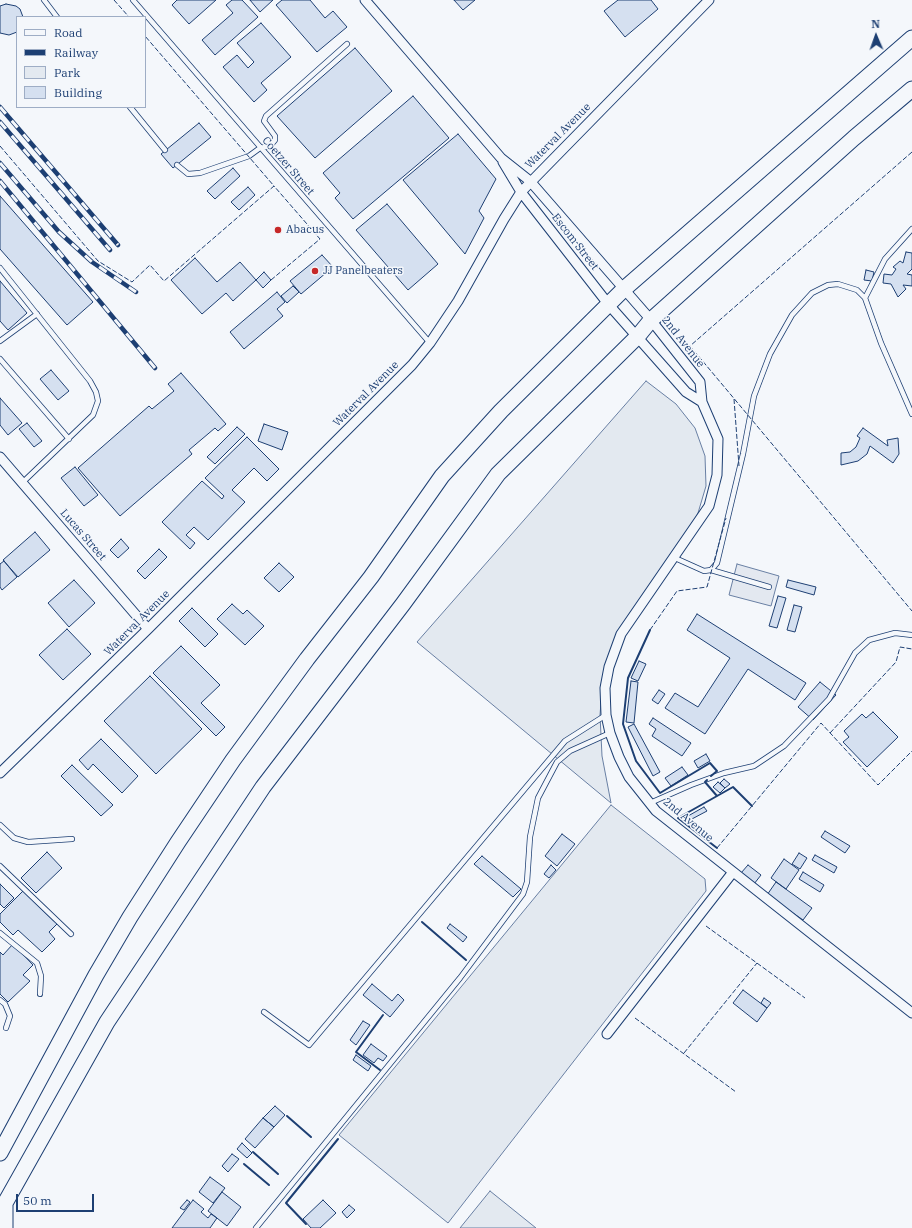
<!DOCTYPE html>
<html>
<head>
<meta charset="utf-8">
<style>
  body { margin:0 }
  #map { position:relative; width:912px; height:1228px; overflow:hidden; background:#f4f7fb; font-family:"IBM Plex Serif",serif }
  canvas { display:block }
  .legend { position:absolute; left:16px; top:16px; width:130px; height:92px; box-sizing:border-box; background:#f4f7fb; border:1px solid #9eadc5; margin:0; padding:5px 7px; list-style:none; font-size:12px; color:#1d3f73 }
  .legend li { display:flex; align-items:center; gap:8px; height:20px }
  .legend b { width:20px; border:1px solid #9eadc5 }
  .north { position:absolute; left:856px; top:16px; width:40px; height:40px; -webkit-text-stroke:3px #f4f7fb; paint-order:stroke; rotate:358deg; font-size:11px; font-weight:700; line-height:16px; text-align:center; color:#1d3f73 }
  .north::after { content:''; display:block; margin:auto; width:14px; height:18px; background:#1d3f73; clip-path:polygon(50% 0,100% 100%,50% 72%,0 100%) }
  .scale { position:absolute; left:16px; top:1194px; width:78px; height:18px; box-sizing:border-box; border:2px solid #1d3f73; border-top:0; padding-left:5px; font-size:12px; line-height:14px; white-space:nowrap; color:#1d3f73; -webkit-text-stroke:3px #f4f7fb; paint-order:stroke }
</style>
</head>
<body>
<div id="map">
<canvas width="912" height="1228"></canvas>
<ul class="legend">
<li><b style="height:5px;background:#f4f7fb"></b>Road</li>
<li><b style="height:5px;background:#1d3f73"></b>Railway</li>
<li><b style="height:11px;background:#e3e9f0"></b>Park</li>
<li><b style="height:11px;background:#d5e0f0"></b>Building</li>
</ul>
<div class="north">N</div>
<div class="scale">50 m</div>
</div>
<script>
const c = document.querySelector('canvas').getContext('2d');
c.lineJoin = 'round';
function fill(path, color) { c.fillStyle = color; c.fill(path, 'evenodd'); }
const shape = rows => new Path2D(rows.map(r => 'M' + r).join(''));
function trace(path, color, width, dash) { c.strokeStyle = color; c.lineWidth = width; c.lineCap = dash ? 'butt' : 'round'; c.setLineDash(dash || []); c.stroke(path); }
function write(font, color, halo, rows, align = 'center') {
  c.font = font + ' "IBM Plex Serif",serif'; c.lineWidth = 3; c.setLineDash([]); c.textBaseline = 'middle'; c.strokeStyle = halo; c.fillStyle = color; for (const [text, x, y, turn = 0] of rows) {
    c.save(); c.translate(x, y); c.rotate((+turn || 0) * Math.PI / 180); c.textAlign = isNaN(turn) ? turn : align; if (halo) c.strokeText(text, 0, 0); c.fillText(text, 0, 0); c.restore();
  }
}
const green = shape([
  [646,381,676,404,695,428,705,456,706,486,698,513,687,536,613,650,603,678,600,715,602,756,611,803,417,642,646,381],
  [611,805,705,879,706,891,448,1223,339,1135,611,805],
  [490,1191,536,1228,460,1228,490,1191]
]);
const parking = shape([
  [737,564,779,576,771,606,729,595,737,564]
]);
const building = shape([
  [177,0,216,0,189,24,172,5,177,0],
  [232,0,242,0,258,17,215,55,202,40,233,13,226,5,232,0],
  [250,0,273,0,260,12,250,0],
  [282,0,310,0,325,18,333,11,347,27,317,52,276,5,282,0],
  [454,0,475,0,463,10,454,0],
  [618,0,651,0,658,9,625,37,604,11,618,0],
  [6,4,16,6,20,9,23,17,17,17,17,32,9,35,0,33,0,6,6,4],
  [261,23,291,57,261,83,267,90,254,102,223,67,237,55,248,68,254,62,237,43,261,23],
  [355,48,392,91,315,158,277,116,355,48],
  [413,96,449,138,353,219,335,198,340,193,323,173,413,96],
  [199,123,211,137,173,168,161,154,199,123],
  [458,134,496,179,479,211,484,218,465,254,403,180,458,134],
  [233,168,240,176,215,199,207,191,233,168],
  [248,187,255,195,239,210,231,202,248,187],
  [0,196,93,302,67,325,0,249,0,196],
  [387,204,438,264,408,290,356,230,387,204],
  [906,252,912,253,912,269,907,274,912,275,912,286,903,285,906,289,898,297,891,284,883,283,884,274,892,275,896,269,893,267,900,261,903,263,906,252],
  [322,255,333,267,301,294,290,281,322,255],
  [195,258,217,282,240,262,256,280,233,301,226,293,202,314,171,280,195,258],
  [866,270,874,272,872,281,864,280,866,270],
  [264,272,271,280,263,288,256,280,264,272],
  [0,281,27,313,8,330,0,321,0,281],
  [293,286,299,292,287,303,281,296,293,286],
  [277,292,285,302,277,309,283,316,244,349,230,332,277,292],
  [51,370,69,391,58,400,40,379,51,370],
  [181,373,226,424,218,431,215,428,189,450,192,454,120,516,78,468,149,406,152,409,174,391,168,384,181,373],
  [0,398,22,423,8,435,0,425,0,398],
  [27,423,42,441,34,447,19,429,27,423],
  [264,424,288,432,282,450,258,441,264,424],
  [237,427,245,434,215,464,207,457,237,427],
  [863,428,888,446,887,440,898,438,899,454,893,463,870,446,867,454,858,461,841,465,841,453,850,452,856,447,860,438,857,436,863,428],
  [247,437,279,469,267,481,254,468,232,490,245,502,208,540,194,527,186,535,195,543,190,549,162,522,202,481,222,499,224,496,205,478,247,437],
  [75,467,98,495,84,506,61,478,75,467],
  [35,532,50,550,18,577,3,560,35,532],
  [121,539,129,548,118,558,110,550,121,539],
  [159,549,167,557,145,579,137,571,159,549],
  [4,561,17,577,2,590,0,587,0,564,4,561],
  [279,563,294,577,279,592,264,578,279,563],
  [74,580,95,603,69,627,48,603,74,580],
  [788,580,816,587,814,595,786,587,788,580],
  [778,596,786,598,777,628,769,626,778,596],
  [232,604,243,614,247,610,264,626,245,645,217,619,232,604],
  [794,605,802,607,795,632,787,630,794,605],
  [192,608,218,634,205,647,179,621,192,608],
  [697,614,806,683,795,700,748,669,705,734,665,708,675,693,698,707,730,658,687,630,697,614],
  [67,629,91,654,63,680,39,655,67,629],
  [181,646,220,685,201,703,225,727,216,736,153,673,181,646],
  [639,661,646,664,638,681,631,678,639,661],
  [150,676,202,729,156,774,104,721,150,676],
  [631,681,638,682,634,723,626,722,631,681],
  [820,682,836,695,813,720,798,707,820,682],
  [659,690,665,694,658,704,652,700,659,690],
  [873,712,898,737,867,767,843,742,849,737,844,731,862,714,866,718,873,712],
  [653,718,691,743,682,756,652,736,656,729,649,724,653,718],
  [634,724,660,772,653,776,628,727,634,724],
  [101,739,138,776,122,793,93,764,88,770,79,760,101,739],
  [706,754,710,761,698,768,694,761,706,754],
  [72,765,113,805,101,816,61,776,72,765],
  [682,767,688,775,671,786,665,778,682,767],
  [724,779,730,784,725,788,720,783,724,779],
  [718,782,725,788,720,793,713,787,718,782],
  [704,807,707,811,690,820,688,816,704,807],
  [825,831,850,846,845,853,821,837,825,831],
  [562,834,575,844,557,866,545,856,562,834],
  [47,852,62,868,36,893,21,878,47,852],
  [799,853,807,858,800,869,792,864,799,853],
  [815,855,837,867,834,873,812,860,815,855],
  [482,856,521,889,513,897,474,864,482,856],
  [784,859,799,870,786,889,771,878,784,859],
  [551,865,556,870,549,878,544,874,551,865],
  [748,865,761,875,754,884,741,873,748,865],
  [803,872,824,885,820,892,799,879,803,872],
  [776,882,812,908,803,920,767,895,776,882],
  [0,884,14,898,4,908,0,904,0,884],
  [23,891,57,924,49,932,55,939,42,952,18,930,13,935,0,922,0,914,23,891],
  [450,924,467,937,463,942,447,928,450,924],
  [13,944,33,965,23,975,30,981,8,1002,0,994,0,952,3,955,13,944],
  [372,984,392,1001,398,994,404,1000,390,1017,363,995,372,984],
  [743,990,767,1008,757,1022,733,1003,743,990],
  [764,998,771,1003,767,1008,761,1003,764,998],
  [363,1021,370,1025,356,1045,350,1040,363,1021],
  [371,1044,387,1056,383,1061,378,1058,374,1063,363,1055,371,1044],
  [356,1055,371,1066,368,1071,353,1060,356,1055],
  [275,1106,285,1115,274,1127,263,1118,275,1106],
  [263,1118,274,1127,255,1148,245,1139,263,1118],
  [242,1143,252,1153,247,1158,237,1149,242,1143],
  [232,1154,239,1159,228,1172,222,1166,232,1154],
  [210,1177,225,1188,213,1203,199,1192,210,1177],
  [222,1192,241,1207,227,1226,208,1211,222,1192],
  [187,1200,190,1202,184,1210,180,1208,187,1200],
  [193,1200,204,1209,201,1212,208,1218,211,1214,217,1218,210,1228,172,1228,193,1200],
  [323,1200,336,1213,320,1228,311,1228,303,1219,323,1200],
  [349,1205,355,1210,347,1218,342,1212,349,1205]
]);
const lane = shape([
  [44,0,57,17],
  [133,0,430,343],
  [130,107,165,150],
  [177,165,188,174,200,173,249,156,260,148,270,146,275,140,275,136,264,121,266,116,347,44],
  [0,268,90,381,96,392,98,401,93,415,22,483],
  [865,298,885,259,912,229],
  [0,341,37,314],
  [0,359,69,439],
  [675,558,704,571,711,570,717,563,743,454,754,396,770,354,792,315,812,293,828,285,838,284,857,290,865,298,881,343,912,414],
  [711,570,769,587],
  [650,803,691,785,724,773,754,766,784,746,829,699,855,653,869,640,895,633,912,635],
  [0,825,14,838,28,842,72,839],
  [0,866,71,934],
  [0,933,37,963,41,976,40,994],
  [0,1000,5,1004,10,1016,6,1028],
  [264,1012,309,1045,565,741,606,715],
  [256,1228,460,978,523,894,527,882,530,837,538,798,557,762,570,751,610,733]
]);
const street = shape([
  [365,0,501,158,530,181,651,320,700,382,702,402,718,439,717,475,709,506,621,634,609,667,605,688,606,715,610,733,619,757,629,777,656,811,912,1013],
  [503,162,521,192,609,305,686,392,702,402],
  [0,457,148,629],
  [0,773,148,629,412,365,430,343,458,301,504,219,521,192,709,0],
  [607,1034,733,872]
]);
const primary = shape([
  [0,1153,96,975,130,917,178,842,233,760,307,659,371,577,442,476,501,411,624,289,912,38],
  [5,1202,5,1228],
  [0,1212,107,1022,263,787,403,604,498,474,638,336,651,320,854,138,912,89]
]);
const rail = shape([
  [0,107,118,245],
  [0,122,110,250],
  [0,163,59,232,92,262,136,292],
  [0,181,155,368]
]);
const fence = shape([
  [114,0,129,17],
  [0,146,98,261,132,282,150,265,164,281,274,186,145,36],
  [912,152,690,346,912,611],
  [271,280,320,239,274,186],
  [734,399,739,466],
  [650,630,677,591,707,587,726,518],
  [830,733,896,662,900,647,912,649],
  [717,848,821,723,878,785,912,751],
  [706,926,805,998],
  [635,1018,736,1092],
  [684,1053,757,963]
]);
const wall = shape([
  [650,630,628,678,623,724,636,761,660,793,710,763,717,771,711,776],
  [707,780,705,782,717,796],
  [717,848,678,818,733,787,752,806],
  [422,922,466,960],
  [380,1070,356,1052,383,1015],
  [287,1116,311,1137],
  [253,1152,278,1174],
  [244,1164,269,1185],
  [306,1224,286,1203,338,1139]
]);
const markers = [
  [278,230,4,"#c62828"],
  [315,271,4,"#c62828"]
];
const streetNames = [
  ["Waterval Avenue",558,136,-45],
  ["Coetzer Street",288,166,49],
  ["Escom Street",575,242,52],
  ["2nd Avenue",683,342,52],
  ["Waterval Avenue",366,394,-45],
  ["Lucas Street",83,535,49],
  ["Waterval Avenue",137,623,-45],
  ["2nd Avenue",688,820,40]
];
const poiNames = [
  ["Abacus",286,230],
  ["JJ Panelbeaters",323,271]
];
fill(green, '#e3e9f0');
trace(green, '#687fa3', 1);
fill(parking, '#e3e8f0');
trace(parking, '#687fa3', 1);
fill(building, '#d5e0f0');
trace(building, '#1d3f73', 1);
trace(lane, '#1d3f73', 6);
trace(street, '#1d3f73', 11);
trace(primary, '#1d3f73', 17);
trace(lane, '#f4f7fb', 4.5);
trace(street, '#f4f7fb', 9);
trace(primary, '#f4f7fb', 15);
trace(rail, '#1d3f73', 4.5);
trace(rail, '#f4f7fb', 3, [9]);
trace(fence, '#1d3f73', 1, [5, 2]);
trace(wall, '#1d3f73', 2);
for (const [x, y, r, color] of markers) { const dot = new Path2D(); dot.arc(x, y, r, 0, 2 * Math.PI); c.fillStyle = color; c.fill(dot); trace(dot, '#f4f7fb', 1.5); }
write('11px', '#1d3f73', '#f4f7fb', streetNames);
write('11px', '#1d3f73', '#f4f7fb', poiNames, 'left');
</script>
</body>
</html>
